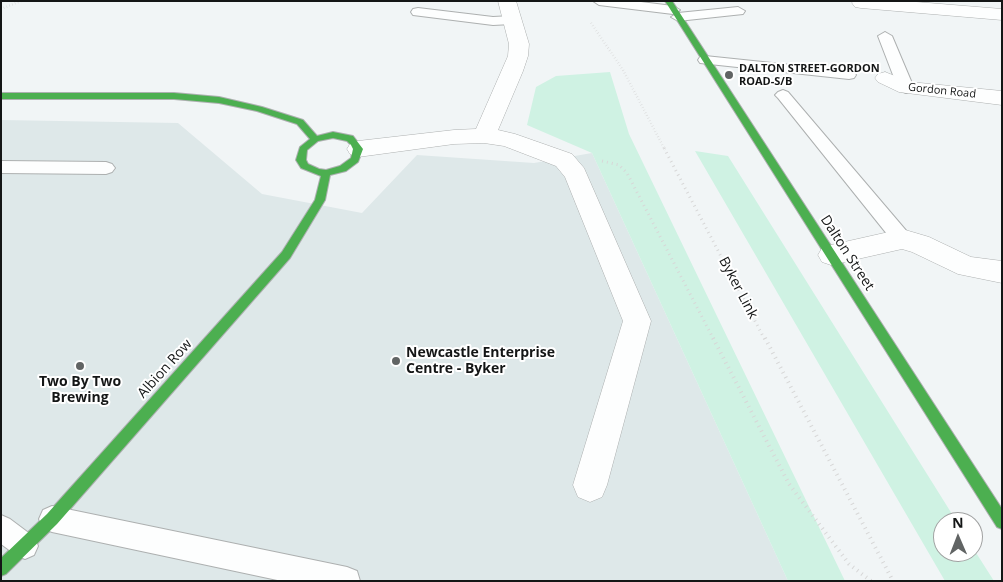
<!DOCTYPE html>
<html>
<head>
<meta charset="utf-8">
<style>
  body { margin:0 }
  #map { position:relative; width:1003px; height:582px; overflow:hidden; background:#f1f5f6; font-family:"Open Sans",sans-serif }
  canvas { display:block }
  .frame { position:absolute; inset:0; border:2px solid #141616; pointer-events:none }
  .north { position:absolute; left:933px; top:512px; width:50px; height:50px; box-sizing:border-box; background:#fff; border:1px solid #a1a2a2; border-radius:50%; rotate:359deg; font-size:14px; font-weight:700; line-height:20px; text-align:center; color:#141616 }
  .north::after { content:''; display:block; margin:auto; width:18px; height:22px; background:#616464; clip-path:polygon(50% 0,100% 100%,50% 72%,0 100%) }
</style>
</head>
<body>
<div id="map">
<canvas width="1003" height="582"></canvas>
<div class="frame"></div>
<div class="north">N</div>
</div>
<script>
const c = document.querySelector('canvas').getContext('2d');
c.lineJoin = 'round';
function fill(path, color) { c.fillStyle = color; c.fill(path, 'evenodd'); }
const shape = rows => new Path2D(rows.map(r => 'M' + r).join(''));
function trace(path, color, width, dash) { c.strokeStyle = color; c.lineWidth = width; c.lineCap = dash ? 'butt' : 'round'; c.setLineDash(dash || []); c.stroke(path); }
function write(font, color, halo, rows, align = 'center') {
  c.font = font + ' "Open Sans",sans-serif'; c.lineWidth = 4; c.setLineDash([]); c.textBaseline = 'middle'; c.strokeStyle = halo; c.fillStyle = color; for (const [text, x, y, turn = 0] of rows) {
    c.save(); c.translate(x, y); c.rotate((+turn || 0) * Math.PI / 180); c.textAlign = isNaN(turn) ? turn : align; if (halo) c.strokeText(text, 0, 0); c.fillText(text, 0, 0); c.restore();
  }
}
const built = shape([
  [1,120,178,123,262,194,362,213,417,155,534,163,592,153,788,581,1,581]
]);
const green = shape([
  [610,72,629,134,845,581,788,581,592,153,527,125,536,87,556,76],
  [695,151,728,156,957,522,943,522,943,552,973,552,973,548,994,581,945,581]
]);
const pathFar2 = shape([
  [1,9,21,1],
  [591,23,623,70,665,150]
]);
const pathFar1 = shape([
  [664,148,765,340],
  [602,161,619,165,627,173,714,340]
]);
const path = shape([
  [713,338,789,484,849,564,871,581],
  [765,338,893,581]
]);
const lane = shape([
  [593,1,633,1,673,6,680,10,673,14,599,5,593,1],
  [738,7,745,11,743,14,678,21,671,17,678,13,738,7],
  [418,8,493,17,512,16,519,20,512,24,493,25,413,15,411,12,413,9,418,8],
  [885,32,892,36,914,88,911,91,906,93,901,91,898,88,878,36,885,32],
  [705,56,849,71,854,72,856,75,854,78,849,79,700,63,698,60,700,57,705,56],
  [783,90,788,92,909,234,911,239,909,244,902,246,895,244,778,98,775,95,778,92,783,90],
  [1,161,106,162,112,164,115,168,112,172,106,174,1,173,1,161],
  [52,506,347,567,357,571,360,581,282,581,52,532,43,528,39,519,43,510,52,506],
  [1,515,10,519,34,537,38,546,34,555,25,559,16,555,1,544,1,515]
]);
const street = shape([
  [498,1,516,1,529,44,528,56,523,71,498,130,515,134,572,154,584,168,651,321,607,485,602,497,590,502,578,497,573,485,623,321,565,177,556,166,504,146,484,143,454,144,358,157,350,154,347,149,350,144,358,141,454,130,476,129,508,56,509,44,498,1],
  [853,1,904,1,1002,9,1002,20,861,8,855,7,852,3,853,1],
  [885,72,910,82,1002,91,1002,105,899,92,878,82,875,78,878,74,885,72],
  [902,229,929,237,971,257,1002,261,1002,283,958,274,912,252,902,249,831,265,822,262,818,255,822,248,831,245,902,229]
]);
const fast = shape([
  [665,1,672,1,1002,509,1002,529,997,527,665,1],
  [1,93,174,93,219,97,262,107,303,120,317,136,333,132,353,136,363,149,358,162,346,171,330,175,325,200,290,258,57,524,6,574,1,576,1,558,47,514,282,252,315,200,321,176,301,168,296,160,300,147,310,139,297,124,257,111,219,103,174,99,1,99,1,93],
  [333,138,347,141,351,145,353,149,351,158,340,166,326,170,319,169,308,164,306,160,307,150,318,141,333,138]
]);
const markers = [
  [729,75,5,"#616464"],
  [396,361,5,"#616464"],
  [80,366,5,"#616464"]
];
const farPoinames = [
  ["DALTON STREET-GORDON",739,69],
  ["ROAD-S/B",739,82]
];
const farStreetnames = [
  ["Gordon Road",942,91,6]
];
const streetNames = [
  ["Dalton Street",847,253,57],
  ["Byker Link",738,288,62],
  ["Albion Row",165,369,-48]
];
const poiNames = [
  ["Newcastle Enterprise",406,353],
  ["Centre - Byker",406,369],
  ["Two By Two",80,382,"center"],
  ["Brewing",80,398,"center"]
];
fill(built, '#dee8e9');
fill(green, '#cff2e3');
trace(lane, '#adb0b0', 2);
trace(street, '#adb0b0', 1);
trace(fast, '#adb0b0', 2);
trace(pathFar2, '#d7d7d7', 2.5, [0.5, 2.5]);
trace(pathFar1, '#d7d7d7', 3, [1, 4]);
trace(path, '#d7d7d7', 4, [1, 4.5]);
fill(lane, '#fdfefe');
fill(street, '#fdfefe');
fill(fast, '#4caf50');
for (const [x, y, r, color] of markers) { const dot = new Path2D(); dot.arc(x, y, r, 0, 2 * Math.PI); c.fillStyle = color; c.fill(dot); trace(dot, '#fff', 2); }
write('bold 11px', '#141616', '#fff', farPoinames, 'left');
write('11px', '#141616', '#fff', farStreetnames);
write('14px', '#141616', '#fff', streetNames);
write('bold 14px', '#141616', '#fff', poiNames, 'left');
</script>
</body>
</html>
